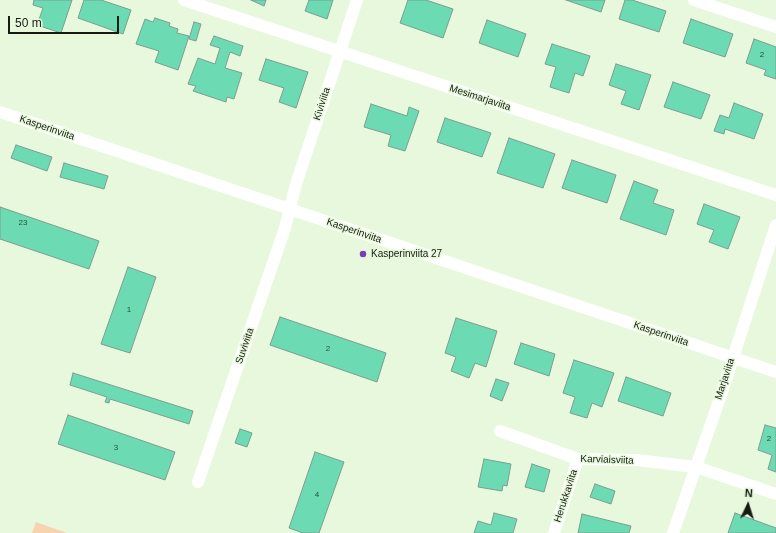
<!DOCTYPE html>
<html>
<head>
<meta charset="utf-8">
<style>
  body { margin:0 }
  #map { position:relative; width:776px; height:533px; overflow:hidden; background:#e7f8dc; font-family:Helvetica,sans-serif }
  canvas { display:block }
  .north { position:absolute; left:728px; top:485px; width:40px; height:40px; -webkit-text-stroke:3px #e7f8dc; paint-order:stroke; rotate:4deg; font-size:11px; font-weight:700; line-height:16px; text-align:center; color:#161c12 }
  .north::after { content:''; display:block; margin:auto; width:14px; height:18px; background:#161c12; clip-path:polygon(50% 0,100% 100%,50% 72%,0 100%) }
  .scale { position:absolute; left:8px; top:16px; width:111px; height:18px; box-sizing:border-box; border:2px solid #161c12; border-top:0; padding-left:5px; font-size:12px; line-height:14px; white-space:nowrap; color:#161c12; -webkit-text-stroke:3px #e7f8dc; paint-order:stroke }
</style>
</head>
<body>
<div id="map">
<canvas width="776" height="533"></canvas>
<div class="north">N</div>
<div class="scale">50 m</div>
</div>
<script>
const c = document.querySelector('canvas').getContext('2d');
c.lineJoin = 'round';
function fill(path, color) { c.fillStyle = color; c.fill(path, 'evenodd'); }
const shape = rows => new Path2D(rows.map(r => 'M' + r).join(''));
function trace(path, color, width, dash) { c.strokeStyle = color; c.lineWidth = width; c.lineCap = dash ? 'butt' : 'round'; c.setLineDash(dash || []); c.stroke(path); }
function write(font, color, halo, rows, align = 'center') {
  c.font = font + ' Helvetica,sans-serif'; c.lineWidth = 3; c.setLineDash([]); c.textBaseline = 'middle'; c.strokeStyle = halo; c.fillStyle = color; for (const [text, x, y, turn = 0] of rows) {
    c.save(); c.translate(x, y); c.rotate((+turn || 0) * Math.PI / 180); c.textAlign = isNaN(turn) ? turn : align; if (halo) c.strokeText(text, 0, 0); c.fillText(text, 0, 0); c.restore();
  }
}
const green = shape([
  [36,522,67,533,32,533]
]);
const building = shape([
  [34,0,72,0,61,33,37,25,43,8,33,5,34,0],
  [84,0,101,0,131,10,123,34,78,18,84,0],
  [251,0,266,0,264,6,251,0],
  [309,0,333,0,327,19,305,11,309,0],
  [408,0,426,0,453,9,443,38,400,23,408,0],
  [566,0,605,0,601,12,566,0],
  [625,0,632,0,666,11,659,32,619,19,625,0],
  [155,18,170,23,169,26,178,29,177,33,189,36,178,70,155,62,159,51,136,44,145,19,153,22,155,18],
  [691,19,733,34,725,57,683,43,691,19],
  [487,20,526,34,518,57,479,43,487,20],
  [194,22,201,24,196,41,189,39,194,22],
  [214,36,243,46,240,56,230,52,225,68,242,73,234,99,227,97,226,102,193,91,196,86,188,84,198,58,215,64,220,48,210,45,214,36],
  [754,39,776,47,776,79,764,75,766,70,746,63,754,39],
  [552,44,590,56,583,76,575,73,569,93,550,87,556,67,545,64,552,44],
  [266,59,308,72,296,108,279,102,284,88,259,80,266,59],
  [616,64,651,75,639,110,621,104,626,91,609,85,616,64],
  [673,82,710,95,701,119,664,107,673,82],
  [734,103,763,114,754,139,725,129,724,134,714,131,720,115,729,118,734,103],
  [371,104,407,116,409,107,419,111,405,151,388,146,391,135,364,127,371,104],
  [445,118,491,133,482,157,437,142,445,118],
  [509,138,555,154,543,188,497,173,509,138],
  [16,145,52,157,47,171,11,158,16,145],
  [572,160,616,175,607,203,562,188,572,160],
  [64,163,108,176,104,189,60,177,64,163],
  [634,181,658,190,653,203,674,210,666,235,620,219,634,181],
  [704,204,740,217,728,249,709,242,714,230,697,224,704,204],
  [0,207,99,241,89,269,0,239,0,207],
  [128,267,156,277,130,353,101,344,128,267],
  [280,317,386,353,377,382,270,345,280,317],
  [456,318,497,331,486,367,475,363,469,378,451,371,456,357,445,353,456,318],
  [521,343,555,354,549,376,514,364,521,343],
  [574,360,614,373,602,407,592,403,587,418,570,413,575,397,563,393,574,360],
  [73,373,193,411,189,424,110,399,109,403,105,402,107,397,70,385,73,373],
  [626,377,671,393,663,416,618,401,626,377],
  [496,379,509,383,502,401,490,396,496,379],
  [68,415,175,452,165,480,58,444,68,415],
  [765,425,776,428,776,472,768,469,772,455,758,450,765,425],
  [240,429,252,433,247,447,235,443,240,429],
  [315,452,344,462,319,533,303,533,289,528,315,452],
  [484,459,511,464,507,486,503,485,502,491,478,487,484,459],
  [532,464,550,470,544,492,525,487,532,464],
  [595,484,615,491,611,504,590,497,595,484],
  [494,513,517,519,513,533,474,533,478,521,491,525,494,513],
  [735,513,776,528,776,533,728,533,735,513],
  [582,514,631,526,629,533,578,533,582,514]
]);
const minor = shape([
  [184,0,776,195],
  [694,0,776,27],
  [0,112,776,372],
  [500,431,578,459,636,460,696,467,776,494],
  [198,482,285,228,296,184,357,0],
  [554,533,578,459],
  [673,533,722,392,776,225]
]);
const markers = [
  [363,254,4,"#793eb4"]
];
const numberNames = [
  ["2",762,55],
  ["23",23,223],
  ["1",129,310],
  ["2",328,349],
  ["2",769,439],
  ["3",116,448],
  ["4",317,495]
];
const streetNames = [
  ["Mesimarjaviita",480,98,18],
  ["Kiviviita",322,104,-72],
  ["Kasperinviita",47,128,19],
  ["Kasperinviita",354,231,19],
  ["Kasperinviita",661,334,19],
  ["Suviviita",245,346,-71],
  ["Marjaviita",725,379,-72],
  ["Karviaisviita",607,460,2],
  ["Herukkaviita",566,496,-72]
];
const poiNames = [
  ["Kasperinviita 27",371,254]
];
fill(green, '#f8d3af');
fill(building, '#6cdbb3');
trace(building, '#7d9d90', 1);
trace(minor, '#fff', 12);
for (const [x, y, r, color] of markers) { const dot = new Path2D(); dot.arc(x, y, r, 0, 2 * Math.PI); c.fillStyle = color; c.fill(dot); trace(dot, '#e7f8dc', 1.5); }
write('8px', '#2c4c3a', null, numberNames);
write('10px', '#161c12', '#e7f8dc', streetNames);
write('10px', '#161c12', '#e7f8dc', poiNames, 'left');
</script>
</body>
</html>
